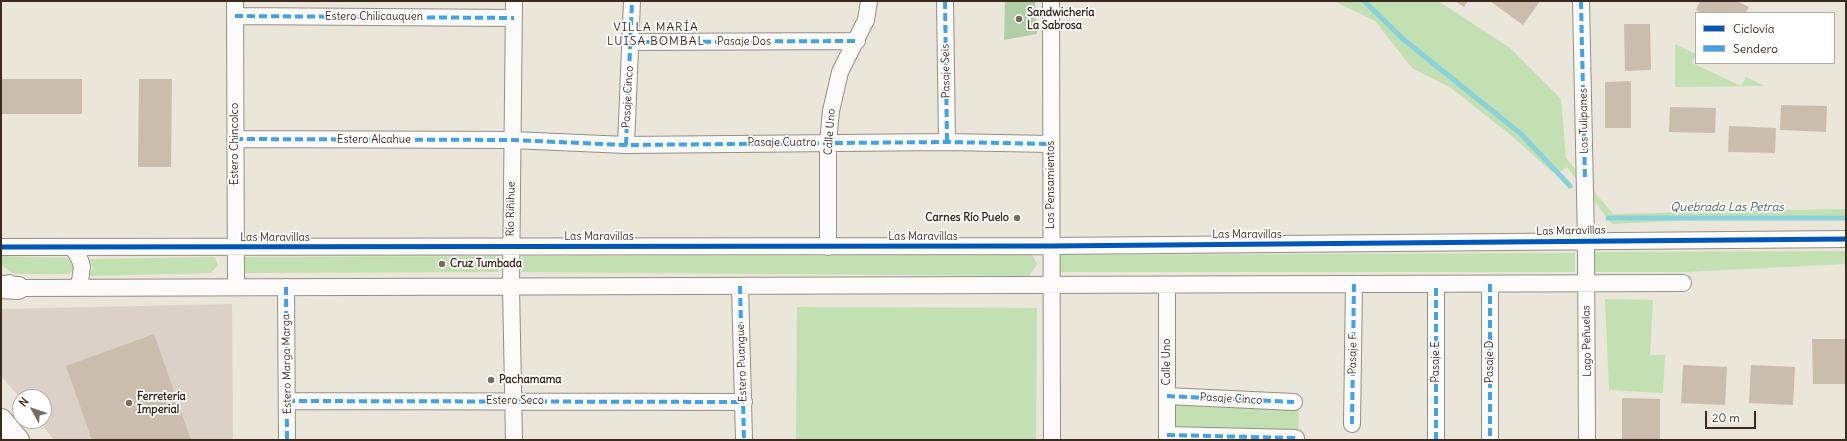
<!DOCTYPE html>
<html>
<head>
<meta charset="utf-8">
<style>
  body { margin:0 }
  #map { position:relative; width:1847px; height:441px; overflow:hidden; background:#eae6da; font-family:Delius,sans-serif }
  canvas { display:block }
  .frame { position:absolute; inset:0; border:2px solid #3b2a1e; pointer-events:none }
  .legend { position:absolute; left:1695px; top:12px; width:140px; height:52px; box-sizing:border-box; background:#fff; border:1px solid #b1aaa5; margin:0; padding:5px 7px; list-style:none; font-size:12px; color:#3b2a1e }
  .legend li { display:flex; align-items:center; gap:8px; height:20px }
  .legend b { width:20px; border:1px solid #b1aaa5 }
  .north { position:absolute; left:12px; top:389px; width:40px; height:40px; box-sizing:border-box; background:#fff; border:1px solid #b1aaa5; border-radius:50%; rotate:310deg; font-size:11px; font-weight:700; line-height:16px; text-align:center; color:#3b2a1e }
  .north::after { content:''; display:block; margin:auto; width:14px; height:18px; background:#786c60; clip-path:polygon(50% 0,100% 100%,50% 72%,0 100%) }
  .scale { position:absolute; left:1705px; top:411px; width:51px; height:18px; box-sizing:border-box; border:2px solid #3b2a1e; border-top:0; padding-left:5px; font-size:12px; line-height:14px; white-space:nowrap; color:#3b2a1e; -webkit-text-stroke:3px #fff; paint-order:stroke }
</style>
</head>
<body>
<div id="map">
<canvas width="1847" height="441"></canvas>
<div class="frame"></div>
<ul class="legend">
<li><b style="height:5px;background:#0057b8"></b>Ciclovía</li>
<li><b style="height:5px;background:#3fa3ea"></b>Sendero</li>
</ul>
<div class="north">N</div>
<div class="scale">20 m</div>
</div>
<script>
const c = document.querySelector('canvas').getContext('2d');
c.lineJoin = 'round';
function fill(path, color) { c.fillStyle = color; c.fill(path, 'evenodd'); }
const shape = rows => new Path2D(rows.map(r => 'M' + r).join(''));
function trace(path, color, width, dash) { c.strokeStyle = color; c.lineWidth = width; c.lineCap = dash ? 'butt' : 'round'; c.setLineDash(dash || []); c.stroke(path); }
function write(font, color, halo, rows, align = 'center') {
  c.font = font + ' Delius,sans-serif'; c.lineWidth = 3.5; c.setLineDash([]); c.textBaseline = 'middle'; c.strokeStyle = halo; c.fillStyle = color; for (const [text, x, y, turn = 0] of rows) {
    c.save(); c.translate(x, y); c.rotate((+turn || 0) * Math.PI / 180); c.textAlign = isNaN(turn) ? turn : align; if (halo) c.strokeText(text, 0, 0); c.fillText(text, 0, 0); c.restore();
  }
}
const industrial = shape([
  [232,304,233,440,54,440,39,421,44,421,44,397,20,398,1,376,1,309]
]);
const green = shape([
  [1334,1,1438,1,1510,48,1561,99,1566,158,1613,214,1838,209,1846,209,1846,220,1763,217,1612,224,1567,167,1561,171,1552,172,1513,137,1451,88,1412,68,1375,21],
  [1675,44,1696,54,1692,63,1741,86,1746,77,1765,86,1675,87],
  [1846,251,1846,264,1687,272,1595,272,1595,252],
  [1575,253,1575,272,1060,272,1060,255],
  [1032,255,1037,264,1029,276,522,272,522,256],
  [1,256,67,258,75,268,69,274,14,274,1,265],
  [500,256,499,272,245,273,244,257],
  [215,257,218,265,211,273,89,276,93,268,89,259],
  [1605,299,1653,300,1650,355,1665,355,1663,393,1609,390],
  [797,307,1037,308,1036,440,796,440],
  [1170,400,1298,404,1299,435,1170,433]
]);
const forest = shape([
  [1005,1,1035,1,1037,34,1004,40]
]);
const stream = shape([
  [1364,1,1403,39,1521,134,1570,186],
  [1608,218,1846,218]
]);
const building = shape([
  [1455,1,1468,1,1464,7],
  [1490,1,1540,1,1523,25],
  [1700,1,1737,1,1749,7,1746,13,1702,13,1696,10],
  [1624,24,1650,24,1651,70,1625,71],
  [1,79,82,79,82,114,1,114],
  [139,79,172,79,171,167,138,167],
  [1631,81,1631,128,1605,128,1605,82],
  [1781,105,1827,106,1826,132,1780,130],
  [1670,107,1716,108,1715,133,1669,132],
  [1729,126,1776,128,1775,153,1728,152],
  [154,334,191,440,92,440,66,366],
  [1812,339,1846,339,1846,384,1813,384],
  [1683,365,1727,367,1725,405,1681,403],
  [1751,365,1795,367,1793,405,1749,403],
  [1622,398,1660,399,1660,440,1622,440]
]);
const minor = shape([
  [235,1,236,287],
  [945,1,947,142],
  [1051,1,1052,440],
  [1581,1,1586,241,1587,440],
  [235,16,514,18],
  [631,42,857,41],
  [235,139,512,140,626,145,947,142,1051,144],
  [626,145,632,1],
  [1,247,1051,246,1846,239],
  [828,247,828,143,831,111,840,72,866,20,869,1],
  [73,248,80,260,82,267,80,281,77,288],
  [9,283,18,288,1683,283],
  [1490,284,1490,440],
  [1167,285,1167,440],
  [740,286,744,440],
  [286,287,287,440],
  [1167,396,1294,402],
  [287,401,744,402],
  [1352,424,1354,284],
  [1167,435,1296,438],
  [514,440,511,286,514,1],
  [1436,440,1436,284]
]);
const highway = shape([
  [1,287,18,288],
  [1,420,18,440]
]);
const quiet = shape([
  [945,1,947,142],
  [1581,1,1585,181],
  [235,16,514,18],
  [631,42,857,41],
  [235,139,512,140,626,145,947,142,1051,144],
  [626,145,632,1],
  [1490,284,1490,440],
  [740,286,744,440],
  [286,287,287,440],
  [1167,396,1294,402],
  [287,401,744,402],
  [1352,424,1354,284],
  [1167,435,1296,438],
  [1436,440,1436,284]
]);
const cycleway = shape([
  [1,247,1051,246,1846,239]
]);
const markers = [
  [1019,19,4,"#786c60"],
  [1017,218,4,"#786c60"],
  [442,264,4,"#786c60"],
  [491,380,4,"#786c60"],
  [129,403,4,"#786c60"]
];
const poiNames = [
  ["Sandwichería",1027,13],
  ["La Sabrosa",1027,26],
  ["Carnes Río Puelo",1009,218,"right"],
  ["Cruz Tumbada",450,264],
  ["Pachamama",499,380],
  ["Ferretería",137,397],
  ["Imperial",137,410]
];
const streetNames = [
  ["Estero Chilicauquen",374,17],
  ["Pasaje Dos",744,42],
  ["Pasaje Seis",946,71,-91],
  ["Pasaje Cinco",628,97,-87],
  ["Los Tulipanes",1584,121,-91],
  ["Calle Uno",830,132,-86],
  ["Estero Alcahue",374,140],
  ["Pasaje Cuatro",782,143],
  ["Estero Chincolco",235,144,-90],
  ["Los Pensamientos",1051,185,-90],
  ["Río Riñihue",511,209,-89],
  ["Las Maravillas",1571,231,-1],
  ["Las Maravillas",1247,235],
  ["Las Maravillas",599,237],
  ["Las Maravillas",923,237],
  ["Las Maravillas",275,238],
  ["Lago Peñuelas",1587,341,-91],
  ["Pasaje F",1353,354,-89],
  ["Calle Uno",1167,362,-90],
  ["Pasaje E",1436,362,-90],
  ["Pasaje D",1490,362,-90],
  ["Estero Puangue",742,363,-92],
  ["Estero Marga Marga",287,364,-91],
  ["Pasaje Cinco",1231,399,3],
  ["Estero Seco",515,401]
];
const neighbourhoodNames = [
  ["VILLA MARÍA",656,28],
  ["LUISA BOMBAL",656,42]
];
const waterNames = [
  ["Quebrada Las Petras",1727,208]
];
fill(industrial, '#dbd1c9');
fill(green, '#c2e0b1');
fill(forest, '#b0cfa5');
trace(stream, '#89d1db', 5);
fill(building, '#cbbdac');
trace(minor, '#948f86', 18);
trace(highway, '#948f86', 24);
trace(minor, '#fcfbf9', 16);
trace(highway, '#fcfbf9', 22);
trace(quiet, '#3fa3ea', 4, [8, 4]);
trace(cycleway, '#0057b8', 5);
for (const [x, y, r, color] of markers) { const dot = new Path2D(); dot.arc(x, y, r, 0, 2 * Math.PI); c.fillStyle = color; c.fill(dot); trace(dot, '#fff', 1.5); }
write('bold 11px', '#3b2a1e', '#fff', poiNames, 'left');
write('11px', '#3b2a1e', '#fff', streetNames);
c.letterSpacing = '1px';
write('12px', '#3b2a1e', '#fff', neighbourhoodNames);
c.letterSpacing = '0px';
write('italic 12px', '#486160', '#fff', waterNames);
</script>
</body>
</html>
